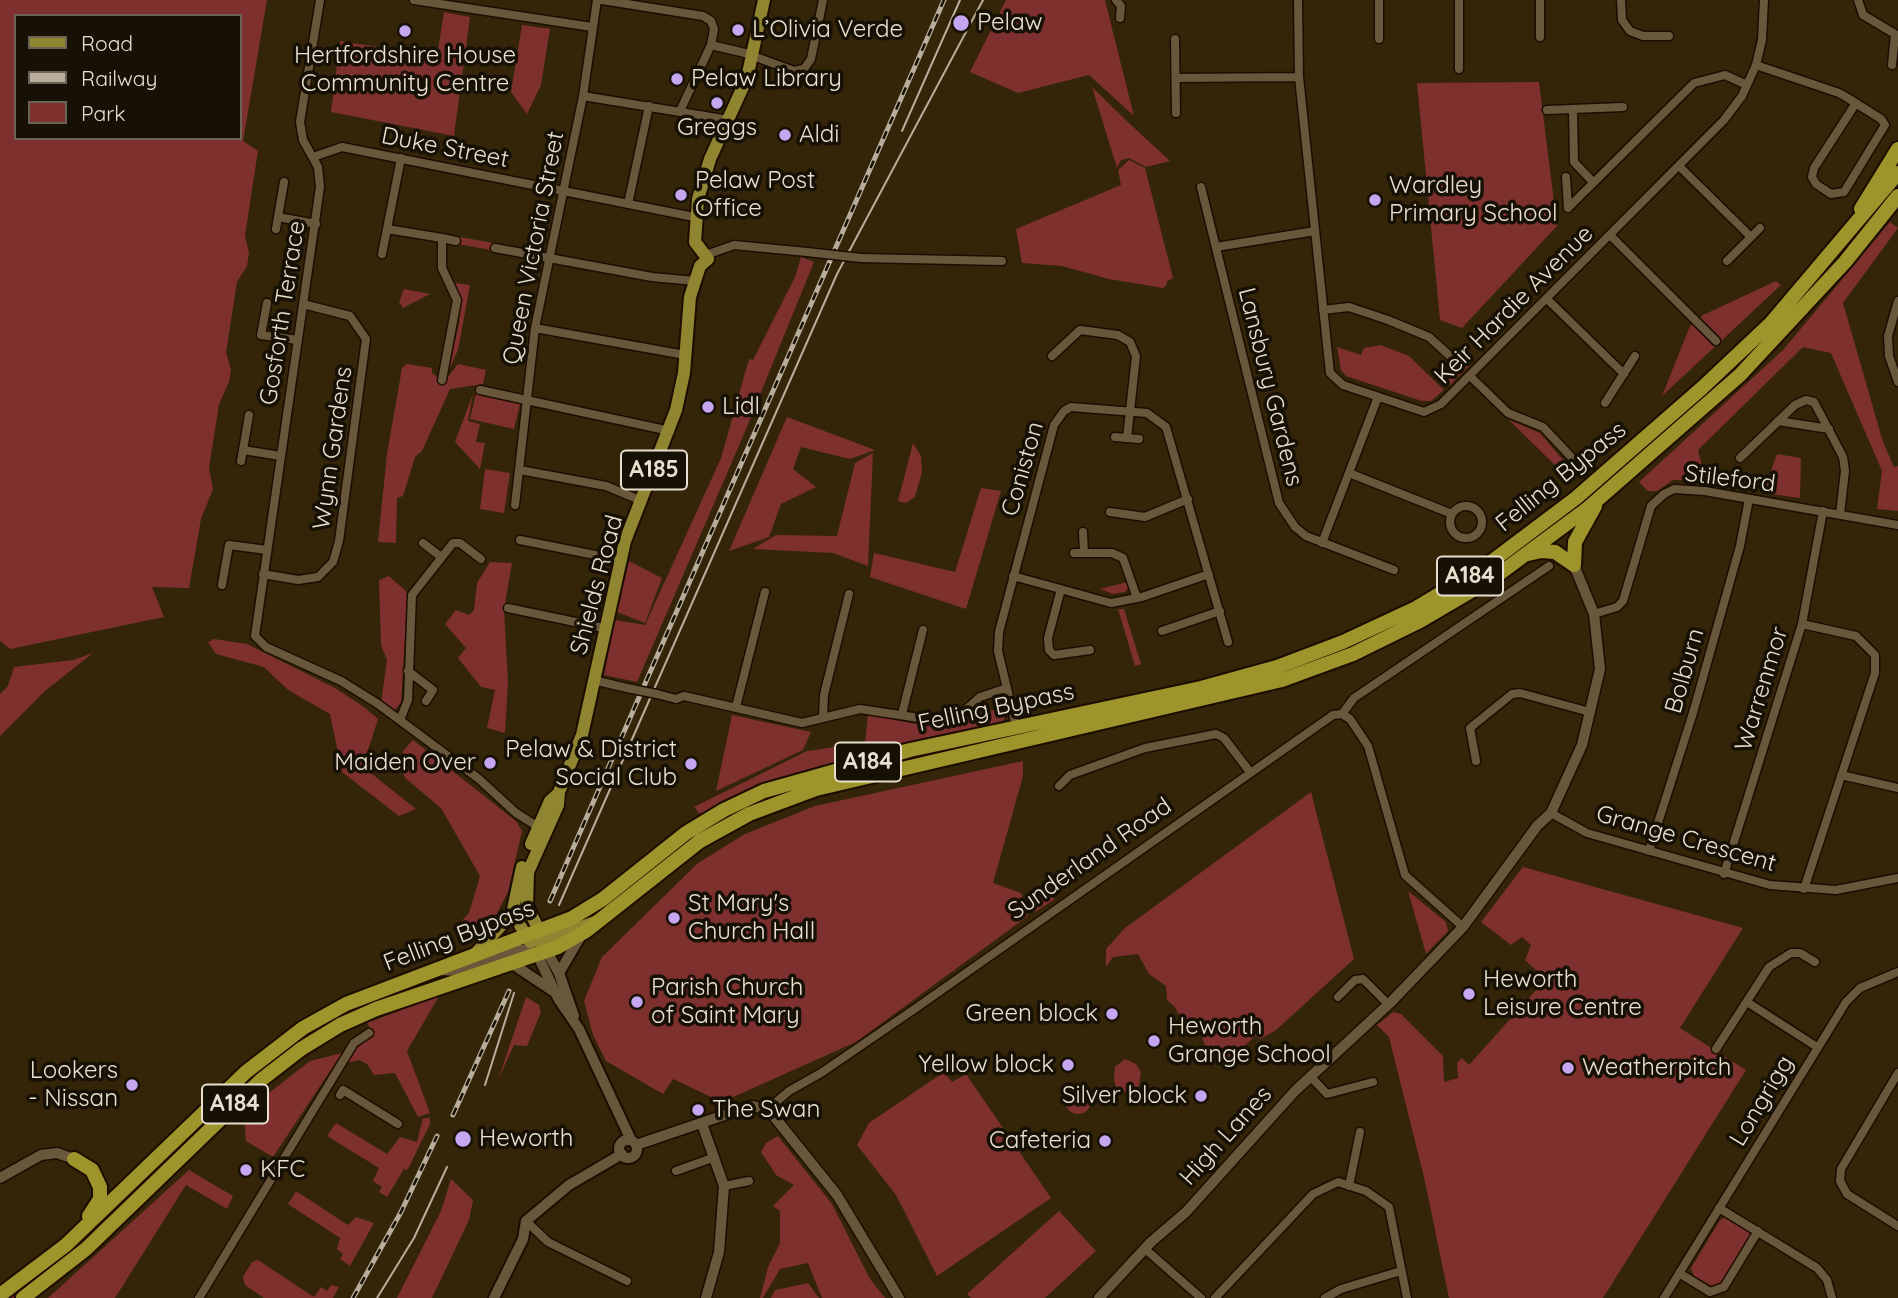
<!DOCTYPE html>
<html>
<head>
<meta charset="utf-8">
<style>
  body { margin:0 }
  #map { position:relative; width:1898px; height:1298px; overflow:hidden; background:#342509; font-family:Quicksand,sans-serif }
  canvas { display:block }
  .legend { position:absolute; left:14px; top:14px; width:228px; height:126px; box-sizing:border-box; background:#161005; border:2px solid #6a6356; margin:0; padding:9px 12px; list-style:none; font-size:21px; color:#e9dfcf }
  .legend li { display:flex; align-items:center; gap:14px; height:35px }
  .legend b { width:35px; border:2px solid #6a6356 }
</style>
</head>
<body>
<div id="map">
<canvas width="1898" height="1298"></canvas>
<ul class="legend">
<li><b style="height:9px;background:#908530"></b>Road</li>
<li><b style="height:9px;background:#b8ad9a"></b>Railway</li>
<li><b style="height:19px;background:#7d302d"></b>Park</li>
</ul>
</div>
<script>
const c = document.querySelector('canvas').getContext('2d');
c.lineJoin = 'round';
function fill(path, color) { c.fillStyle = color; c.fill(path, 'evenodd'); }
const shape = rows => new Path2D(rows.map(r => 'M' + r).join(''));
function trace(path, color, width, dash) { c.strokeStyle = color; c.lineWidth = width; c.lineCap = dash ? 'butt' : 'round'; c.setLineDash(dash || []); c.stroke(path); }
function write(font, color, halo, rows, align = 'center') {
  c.font = font + ' Quicksand,sans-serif'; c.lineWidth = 7; c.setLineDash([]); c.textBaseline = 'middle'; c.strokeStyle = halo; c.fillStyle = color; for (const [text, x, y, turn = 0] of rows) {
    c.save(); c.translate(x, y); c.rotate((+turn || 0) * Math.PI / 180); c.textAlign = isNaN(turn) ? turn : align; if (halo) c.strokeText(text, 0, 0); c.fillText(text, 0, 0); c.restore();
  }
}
const green = shape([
  [0,0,267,0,243,141,258,151,245,235,249,253,247,266,237,282,226,352,231,370,229,382,219,404,209,468,213,489,201,519,189,588,152,587,164,617,10,649,0,641],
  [16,16,240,16,240,138,16,138],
  [1006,0,1105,0,1134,116,1089,75,1018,93,970,72],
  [444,12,470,17,454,136,331,112,340,41,437,56],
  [522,25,550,29,541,85,527,114,511,92],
  [1539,82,1557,226,1462,328,1440,320,1417,83],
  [1092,87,1131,125,1170,161,1146,167,1129,158,1121,160,1117,168],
  [1129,160,1145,168,1173,278,1167,281,1166,286,1163,288,1109,279,1062,266,1022,263,1016,229,1121,185,1118,170],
  [1890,222,1898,228,1843,303,1883,442,1894,467,1898,466,1898,511,1877,509,1882,471,1831,353,1803,347,1698,450,1706,481,1673,480,1657,491,1648,491,1639,482,1783,350],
  [460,237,493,243,491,250,458,244],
  [801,257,814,262,744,434,637,682,604,675,615,620,645,625,721,458,749,359,753,360,795,277],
  [1776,281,1781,285,1662,396,1690,326,1703,315],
  [455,283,470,285,458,350,448,372,459,323,461,297],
  [404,289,430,294,403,308,399,302],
  [1381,345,1409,356,1444,390,1431,401,1422,401,1346,376,1341,370,1337,347,1361,355,1364,348],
  [1461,358,1469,366,1449,386,1441,378],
  [407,364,432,368,432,373,444,382,458,364,486,370,483,384,450,389,422,451,415,457,403,496,397,498,396,543,378,542,387,454,402,368],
  [473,394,468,421,480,424,476,442,485,443,480,469,455,442],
  [476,394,520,404,514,429,470,419],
  [787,417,875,450,850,459,801,447,793,469,816,487,781,504,769,537,729,551],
  [1509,420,1540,433,1564,461,1561,471],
  [913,443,921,456,922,472,915,497,906,503,898,501],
  [873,453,868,566,833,553,753,549,776,535,837,536,855,463],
  [1777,454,1801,458,1800,498,1763,493],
  [485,469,510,473,504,513,480,509],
  [981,488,1001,491,966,609,870,577,874,553,955,572],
  [629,561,662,578,645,623,617,612],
  [490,562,512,563,504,609,508,683,505,733,487,728,495,690,481,687,458,658,466,648,445,624,456,610,469,615,474,610,477,583],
  [389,576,408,593,401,702,394,711,381,703,387,660,381,645,379,580],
  [1127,582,1128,588,1125,592,1113,594,1100,589],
  [1118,609,1124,609,1141,664,1135,666],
  [214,639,247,644,335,688,364,707,378,719,367,753,367,770,416,809,399,816,342,772,330,714,288,690,264,667,216,654,208,642],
  [93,653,45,691,0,736,0,694,8,686,14,667,73,660],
  [1001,708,1006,715,1003,721,783,777,700,814,694,807,807,751,865,743,868,714,920,725,921,728],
  [732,715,811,732,803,750,716,791],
  [413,740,516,821,522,831,508,892,492,923,471,941,463,935,459,924,469,913,480,876,441,808,405,778,400,767,403,751],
  [1023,761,1023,776,993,883,1021,893,1028,916,856,1042,722,1102,673,1079,663,1094,606,1061,593,1035,584,1001,602,957,698,863,745,834,815,806],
  [1311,792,1354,959,1275,1031,1260,1039,1255,1036,1223,1067,1214,1052,1207,1051,1199,1029,1190,1022,1183,1023,1175,1007,1167,1000,1166,986,1149,974,1138,954,1113,957,1106,967,1106,949,1125,928],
  [1523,867,1743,928,1680,1028,1746,1070,1603,1298,1449,1298,1424,1177,1389,1037,1377,1025,1393,1012,1401,1014,1443,1056,1444,1082,1458,1078,1457,1063,1462,1058,1469,1065,1546,979,1525,960,1531,945,1522,937,1511,945,1481,922],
  [1408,891,1446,922,1448,931,1426,954],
  [1044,893,1055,899,1035,912,1034,900],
  [454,969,456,973,341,1018,82,1246,14,1298,5,1298,231,1093,302,1035,341,1011],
  [439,996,407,1051,430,1113,418,1117,395,1073,374,1075,367,1064,359,1060,346,1063,361,1042,374,1036,367,1023],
  [526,997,539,1005,541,1012,527,1046,514,1045,498,1080],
  [342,1053,273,1157,246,1141,244,1115,265,1096,310,1061],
  [1125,1059,1136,1064,1141,1072,1139,1086,1130,1094,1117,1089,1114,1080,1115,1067],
  [944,1072,952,1082,966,1074,1051,1198,937,1276,896,1195,857,1145,869,1123],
  '1065 1101a13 13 0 1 1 26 0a13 13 0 1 1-26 0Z',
  [423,1118,430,1118,430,1124,409,1167,407,1170,404,1169,387,1197,379,1192,382,1187,373,1181,379,1168,327,1136,336,1123,387,1154,400,1137,417,1142],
  [778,1136,832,1204,870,1279,885,1298,822,1298,808,1263,780,1269,763,1298,760,1298,768,1267,780,1243,780,1211,773,1206,794,1185,776,1175,761,1152,766,1143],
  [189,1170,233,1196,227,1209,186,1185,115,1298,48,1298],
  [451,1179,473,1200,469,1220,432,1298,397,1298,441,1211],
  [296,1191,348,1225,356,1217,374,1223,350,1266,340,1259,343,1254,337,1249,340,1238,288,1204],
  [1059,1211,1096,1251,1045,1298,971,1298,967,1294],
  [1727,1216,1747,1229,1751,1236,1721,1283,1712,1286,1694,1276,1691,1268,1720,1220],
  [258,1260,314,1297,321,1287,327,1291,331,1285,339,1287,333,1298,264,1298,245,1285,243,1277,252,1262],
  [808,1283,819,1298,771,1298,775,1290]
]);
const minor = shape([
  [320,0,300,122,303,140,318,167,320,187,255,636,266,647,341,681,378,704,479,779,516,813,540,828],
  [414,0,592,27],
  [602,0,703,16,711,21,714,29,711,45,680,111],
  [1116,0,1121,6,1120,18],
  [1298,0,1299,77,1330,373,1343,385,1424,412,1441,404,1724,120,1742,96,1756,65,1762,40,1764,0],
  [1459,0,1459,69],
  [1621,0,1622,20,1630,31,1643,36,1669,36],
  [1858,0,1863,15,1895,34,1892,65],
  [1540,37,1540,0],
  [1175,39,1176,113],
  [1379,39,1379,0],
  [711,45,745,53,794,71,804,69,811,59,823,0],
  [1756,65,1839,93,1846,97,1881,119,1885,125,1844,192,1831,194,1816,184,1812,177,1814,168,1856,103],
  [1176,78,1299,77],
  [583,96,729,120],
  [1547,110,1623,107],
  [1573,110,1574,162,1593,182],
  [313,157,342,147,694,217],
  [401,158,387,229,442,238,442,268,457,300,442,380],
  [1679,166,1751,237],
  [1566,177,1568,208],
  [284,182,278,217,316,224],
  [1201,187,1279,503,1295,527,1306,536,1394,570],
  [628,204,649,106],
  [1568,208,1694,83,1725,75,1747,85],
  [276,229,278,217],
  [1610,235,1716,341],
  [442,238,456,241],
  [1216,247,1315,231],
  [495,248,652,277,695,281],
  [382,254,387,229],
  [706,255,734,245,807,252],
  [861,258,1002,261],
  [1727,261,1760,228],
  [1547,299,1624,374],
  [1898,301,1888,336,1889,356,1898,382],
  [267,303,261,335,298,340],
  [1323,310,1349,307,1388,320,1429,337,1450,356],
  [535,328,685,355],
  [1052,356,1080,330,1118,335,1130,342,1136,356,1127,438],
  [1470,376,1508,413,1543,427,1573,459],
  [480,390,670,431],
  [1605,403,1635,356],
  [249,415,243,450,281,456],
  [1778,421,1829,429],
  [1115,437,1139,439],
  [1740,458,1795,405,1806,400,1814,402,1843,457,1845,471,1840,514],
  [241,461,243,450],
  [520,470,606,486,642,501],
  [1349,473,1452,514],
  [515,505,535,328,583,96,597,0],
  '1450 522a16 16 0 1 1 32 0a16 16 0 1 1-32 0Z',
  [1110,512,1145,517,1188,499],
  [1083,532,1084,553],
  [520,540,620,560],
  [423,543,441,557],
  [1322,543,1378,397],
  [1074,553,1112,553,1123,558,1137,598],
  [263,574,298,580,318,577,333,562,339,541,366,339,350,316,303,304],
  [1013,576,1111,603,1142,597,1209,574],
  [222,585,229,545,267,550],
  [1061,589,1048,638,1049,650,1054,655,1090,650],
  [508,608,604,628],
  [1594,614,1617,607,1623,601,1651,506,1664,494,1674,489,1705,491,1898,525],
  [1802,624,1856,636,1875,655,1875,673,1804,889],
  [1162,631,1220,611],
  [408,671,433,690,426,701],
  [593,680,627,688],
  [657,694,676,699,684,696,802,723,860,709,939,721,960,715,980,697,1007,688],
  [736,707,765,592],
  [902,714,923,630],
  [1342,714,1350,719,1368,746,1405,875,1463,927],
  [823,717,824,695,849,594],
  [400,720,408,700,412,595,453,543,460,543,481,559],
  [1017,730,998,651,999,632,1054,425,1064,411,1071,407,1147,413,1166,427,1228,642],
  [1476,761,1470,728,1512,694,1520,693,1590,712],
  [1841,775,1898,788],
  [1059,786,1070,775,1145,748,1216,734,1224,738,1250,772],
  [1551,813,1587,833,1770,885,1836,890,1898,878],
  [1649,851,1693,713,1740,546,1749,499],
  [1724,874,1802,624,1823,511],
  [1338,997,1355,980,1363,979,1388,1004],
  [1747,1002,1817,1047],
  [1716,1049,1769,967,1791,953,1800,953,1815,962],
  [1898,1073,1841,1169,1840,1181,1847,1194,1898,1226],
  [1310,1076,1327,1094,1373,1082],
  [340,1095,343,1090,398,1124],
  [768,1109,789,1091,821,1073,916,1008,1333,715,1342,714,1354,698,1549,566],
  [676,1171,715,1157],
  [724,1186,749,1181],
  [1349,1186,1360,1132],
  [1719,1208,1817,1268,1827,1280,1832,1298],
  [526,1221,548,1242,627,1281],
  [1144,1248,1201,1298],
  [1679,1273,1710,1292,1724,1287,1758,1231],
  [199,1298,354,1043,369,1033],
  [1215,1298,1313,1194,1338,1182,1366,1191,1389,1207,1407,1298],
  [1325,1298,1341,1289,1401,1271],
  [1664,1298,1846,1002,1860,988,1898,972]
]);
const tertiary = shape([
  [702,1124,724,1186,719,1252,706,1298],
  [636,1145,751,1106,768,1109,837,1195,899,1298],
  [0,1178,41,1155,57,1153,74,1159],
  [1099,1298,1151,1242,1186,1212,1295,1091,1391,1002,1463,927,1537,826,1551,813,1582,745,1600,669,1594,614,1574,565]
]);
const secondary = shape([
  [537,954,559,1000,579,1029,631,1140],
  [511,963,553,991],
  [441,970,457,971,519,950,545,948,559,973,574,1016],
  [559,973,582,934],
  '619 1149a9 9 0 1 1 18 0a9 9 0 1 1-18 0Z',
  [494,1298,523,1239,526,1221,569,1185,622,1154]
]);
const primary = shape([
  [531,844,550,801,559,793],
  [515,907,518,922,530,942],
  [526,936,541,942,600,920],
  [549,950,527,906,528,872,558,805,559,792,582,735,625,541,676,410,684,373,690,297,700,266,708,259,695,242,698,199,710,159,747,78,764,0],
  [474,955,512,914,522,867]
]);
const trunk = shape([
  [1861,209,1898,149],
  [1528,554,1541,551,1555,552,1574,565],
  [1574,565,1575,542,1595,506],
  [74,1159,92,1170,100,1187,100,1199,89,1216],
  [0,1295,66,1245,246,1072,303,1028,346,1004,572,918,603,899,686,833,724,810,764,791,910,750,1201,688,1277,667,1343,642,1416,608,1483,568,1576,498,1702,388,1771,323,1898,173],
  [23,1298,86,1249,261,1080,301,1049,340,1025,376,1009,558,947,586,931,700,841,749,814,816,789,1282,680,1353,654,1420,621,1495,577,1588,508,1740,375,1845,262,1898,196]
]);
const tram = shape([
  [902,131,960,0],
  [559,905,837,274,983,0],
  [485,1085,514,993],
  [377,1298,414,1238,447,1167]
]);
const rail = shape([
  [550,901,944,0],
  [453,1115,509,991],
  [353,1298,401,1212,437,1136]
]);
const minorBridge = shape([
  [807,252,861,258],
  [627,688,657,694]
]);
const markers = [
  [961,23,9,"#c6a6f0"],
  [738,30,7,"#c6a6f0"],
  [405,31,7,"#c6a6f0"],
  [677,79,7,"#c6a6f0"],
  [717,103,7,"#c6a6f0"],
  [785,135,7,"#c6a6f0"],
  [681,195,7,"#c6a6f0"],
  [1375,200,7,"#c6a6f0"],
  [708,407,7,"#c6a6f0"],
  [490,763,7,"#c6a6f0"],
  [691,764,7,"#c6a6f0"],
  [674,918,7,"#c6a6f0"],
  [1469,994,7,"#c6a6f0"],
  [637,1002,7,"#c6a6f0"],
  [1112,1014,7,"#c6a6f0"],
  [1154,1041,7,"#c6a6f0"],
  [1068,1065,7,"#c6a6f0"],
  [1568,1068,7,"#c6a6f0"],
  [132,1085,7,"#c6a6f0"],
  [1201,1096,7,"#c6a6f0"],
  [698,1110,7,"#c6a6f0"],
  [463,1139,9,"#c6a6f0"],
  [1105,1141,7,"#c6a6f0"],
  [246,1170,7,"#c6a6f0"]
];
const shields = [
  [654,470,66],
  [1470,576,66],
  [868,762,66],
  [235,1104,66]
];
const shieldNames = [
  ["A185",654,470],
  ["A184",1470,576],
  ["A184",868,762],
  ["A184",235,1104]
];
const poiNames = [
  ["Pelaw",977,23],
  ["L’Olivia Verde",752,30],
  ["Hertfordshire House",405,56,"center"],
  ["Community Centre",405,84,"center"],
  ["Pelaw Library",691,79],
  ["Greggs",717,128,"center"],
  ["Aldi",799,135],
  ["Pelaw Post",695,181],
  ["Office",695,209],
  ["Wardley",1389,186],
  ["Primary School",1389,214],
  ["Lidl",722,407],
  ["Pelaw & District",677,750,"right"],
  ["Social Club",677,778,"right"],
  ["Maiden Over",476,763,"right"],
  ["St Mary's",688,904],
  ["Church Hall",688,932],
  ["Heworth",1483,980],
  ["Leisure Centre",1483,1008],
  ["Parish Church",651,988],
  ["of Saint Mary",651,1016],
  ["Green block",1098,1014,"right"],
  ["Heworth",1168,1027],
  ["Grange School",1168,1055],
  ["Yellow block",1054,1065,"right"],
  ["Weatherpitch",1582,1068],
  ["Lookers",118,1071,"right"],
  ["- Nissan",118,1099,"right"],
  ["Silver block",1187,1096,"right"],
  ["The Swan",712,1110],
  ["Heworth",479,1139],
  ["Cafeteria",1091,1141,"right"],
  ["KFC",260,1170]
];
const streetNames = [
  ["Duke Street",445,148,11],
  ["Queen Victoria Street",534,248,-79],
  ["Keir Hardie Avenue",1514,305,-45],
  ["Gosforth Terrace",283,313,-81],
  ["Lansbury Gardens",1270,387,76],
  ["Wynn Gardens",333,448,-82],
  ["Coniston",1023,469,-74],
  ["Felling Bypass",1561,477,-39],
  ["Stileford",1730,479,7],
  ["Shields Road",597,585,-75],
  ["Bolburn",1685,671,-74],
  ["Warrenmor",1762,689,-73],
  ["Felling Bypass",996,708,-12],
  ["Grange Crescent",1686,839,16],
  ["Sunderland Road",1090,859,-35],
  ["Felling Bypass",459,936,-21],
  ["Longrigg",1762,1101,-59],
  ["High Lanes",1226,1136,-48]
];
fill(green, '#7d302d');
trace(minor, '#1c0d00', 11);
trace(tertiary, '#1c0d00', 13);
trace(secondary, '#1c0d00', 14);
trace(primary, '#1c0d00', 16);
trace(trunk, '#1c0d00', 18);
trace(minor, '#69573b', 8);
trace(tertiary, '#69573b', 10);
trace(secondary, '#69573b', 10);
trace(primary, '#908530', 12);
trace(trunk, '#9d942c', 14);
trace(tram, '#b8ad9a', 2);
trace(rail, '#b8ad9a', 5);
trace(rail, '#161005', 2.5, [8]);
trace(minorBridge, '#1c0d00', 11, []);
trace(minorBridge, '#69573b', 8);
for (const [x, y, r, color] of markers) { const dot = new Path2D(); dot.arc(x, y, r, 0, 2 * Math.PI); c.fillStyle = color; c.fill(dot); trace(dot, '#161005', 2.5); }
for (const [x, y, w] of shields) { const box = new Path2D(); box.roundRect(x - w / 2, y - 19.5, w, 39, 5); c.fillStyle = '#161005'; c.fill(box); trace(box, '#e9dfcf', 2); }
write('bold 23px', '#e9dfcf', null, shieldNames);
write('24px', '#e9dfcf', '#161005', poiNames, 'left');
write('24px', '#e9dfcf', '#161005', streetNames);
</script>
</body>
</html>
